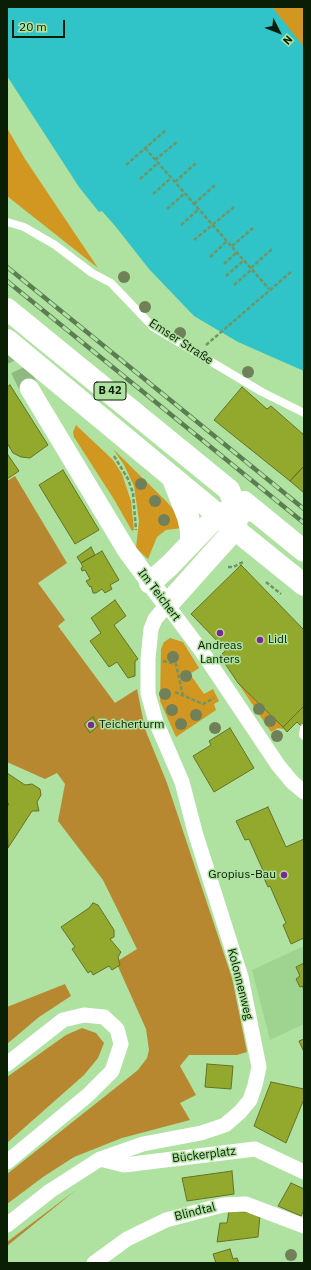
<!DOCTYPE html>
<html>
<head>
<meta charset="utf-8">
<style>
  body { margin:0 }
  #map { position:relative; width:311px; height:1270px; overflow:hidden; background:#afe1a1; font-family:"IBM Plex Sans",sans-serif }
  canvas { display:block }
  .frame { position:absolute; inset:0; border:8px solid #0a1d05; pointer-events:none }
  .north { position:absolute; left:259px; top:12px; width:40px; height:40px; -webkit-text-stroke:3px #afe1a1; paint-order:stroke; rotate:132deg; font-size:11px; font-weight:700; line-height:16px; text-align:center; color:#0a1d05 }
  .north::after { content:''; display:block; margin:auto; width:14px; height:18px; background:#0a1d05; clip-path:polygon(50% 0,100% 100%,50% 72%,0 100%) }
  .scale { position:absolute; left:12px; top:20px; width:53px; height:18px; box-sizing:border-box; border:2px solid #0a1d05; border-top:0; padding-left:5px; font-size:12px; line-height:14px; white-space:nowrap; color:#0a1d05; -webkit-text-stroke:3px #afe1a1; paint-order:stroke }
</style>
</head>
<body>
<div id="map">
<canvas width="311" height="1270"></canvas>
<div class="frame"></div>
<div class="north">N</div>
<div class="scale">20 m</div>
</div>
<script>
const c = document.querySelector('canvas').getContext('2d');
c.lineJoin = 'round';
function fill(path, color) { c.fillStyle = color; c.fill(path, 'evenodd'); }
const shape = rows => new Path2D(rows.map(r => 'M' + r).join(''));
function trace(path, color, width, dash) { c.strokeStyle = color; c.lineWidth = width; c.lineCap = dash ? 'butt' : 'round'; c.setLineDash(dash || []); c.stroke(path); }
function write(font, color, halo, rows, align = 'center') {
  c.font = font + ' "IBM Plex Sans",sans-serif'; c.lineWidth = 3; c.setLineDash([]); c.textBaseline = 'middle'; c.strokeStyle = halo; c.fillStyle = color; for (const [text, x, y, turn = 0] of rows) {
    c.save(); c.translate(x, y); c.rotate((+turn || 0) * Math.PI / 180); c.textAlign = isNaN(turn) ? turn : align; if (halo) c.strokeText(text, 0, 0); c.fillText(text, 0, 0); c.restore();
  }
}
const built = shape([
  [304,946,304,1024,270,1040,252,970]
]);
const green = shape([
  [272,7,304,7,304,47,295,38],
  [7,128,25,159,98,268,7,196],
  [76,425,113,460,122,474,131,501,134,530,132,531,115,501,74,437,73,432],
  [113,449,167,502,177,514,182,528,166,530,157,537,148,559,136,548,139,521,134,486,124,465],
  [170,638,183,642,199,668,190,674,204,694,213,689,219,701,214,704,216,710,176,737,160,701,161,649,164,642],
  [238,683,283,727,284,729,278,728,271,732]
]);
const forest = shape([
  [15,476,67,563,38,583,65,620,58,626,115,703,137,689,145,729,167,783,232,978,247,1052,237,1055,189,1055,180,1066,196,1095,180,1103,190,1120,122,1138,74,1157,43,1177,7,1204,7,1174,138,1070,147,1058,149,1050,146,1029,116,962,137,949,103,880,58,821,65,784,57,773,45,779,7,762,7,481],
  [65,984,71,996,39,1017,7,1044,7,1007],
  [82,1028,96,1033,104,1043,98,1058,84,1075,7,1143,7,1077,66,1035],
  [76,1190,7,1246,7,1242]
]);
const water = shape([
  [7,7,272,7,304,47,304,371,238,342,194,316,149,269,116,227,102,211,99,212,79,187,7,76]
]);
const building = shape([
  [10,385,48,445,30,458,21,457,13,453,7,443,7,387,10,385],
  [242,387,267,409,271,406,304,435,304,466,290,481,214,420,242,387],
  [8,455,19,471,7,479,7,456,8,455],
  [304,466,304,493,290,481,304,466],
  [63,470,99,530,75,544,39,485,63,470],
  [91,547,95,555,81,563,77,557,91,547],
  [102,551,119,580,110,585,112,589,105,593,102,589,96,593,93,593,91,586,90,587,86,581,90,579,85,570,82,571,81,568,83,567,81,563,102,551],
  [241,565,304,630,304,706,283,727,238,683,220,656,226,650,191,614,241,565],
  [115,600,126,616,114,625,138,659,135,661,135,676,128,678,117,662,109,667,90,641,101,633,91,618,115,600],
  [304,706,304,723,301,726,297,722,287,732,283,727,304,706],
  [93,717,98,726,90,733,84,724,93,717],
  [230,728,254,768,214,792,193,756,211,745,209,741,230,728],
  [7,773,25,785,32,784,40,789,41,795,37,802,39,811,32,811,8,848,7,807,9,804,7,802,7,773],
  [268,807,286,847,304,839,304,938,291,944,283,925,286,923,270,886,268,887,263,876,265,875,249,839,245,840,236,821,268,807],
  [93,903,98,905,114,930,114,937,110,939,121,952,118,957,120,965,112,970,109,966,93,975,91,971,88,973,72,949,75,947,61,927,89,908,93,903],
  [304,963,304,987,303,988,303,986,300,987,296,979,300,976,296,967,304,963],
  [304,1039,304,1052,299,1041,304,1039],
  [207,1064,233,1066,231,1089,205,1087,207,1064],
  [271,1082,304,1089,304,1099,286,1143,254,1126,271,1082],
  [232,1171,234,1194,187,1201,182,1178,232,1171],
  [291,1183,304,1189,304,1210,301,1216,278,1206,291,1183],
  [229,1211,247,1212,260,1215,258,1237,217,1242,220,1223,227,1223,229,1211],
  [230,1249,233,1259,237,1258,239,1263,216,1263,213,1254,230,1249]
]);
const tertiaryTunnel = shape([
  [7,343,29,388]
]);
const path = shape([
  [145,148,269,289],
  [155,160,177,142],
  [126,165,166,130],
  [140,179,158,163],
  [175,182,196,163],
  [153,194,171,178],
  [194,204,215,185],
  [167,209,185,193],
  [181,225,199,209],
  [194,240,234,207],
  [232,246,253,228],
  [210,257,227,241],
  [224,264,237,252],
  [251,268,272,249],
  [226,276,244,260],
  [234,285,252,269],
  [206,345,291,272],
  [114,456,128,479,133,493,136,530],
  [228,567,233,567,243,562],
  [266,582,281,594],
  [163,661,176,664,183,696],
  [175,692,203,704,214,698]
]);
const service = shape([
  [7,222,24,227,55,245,92,273,111,283,153,327,262,392,304,413],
  [304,728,303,735,304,736]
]);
const minor = shape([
  [7,1064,63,1020,84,1015,104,1017,117,1029,121,1044,112,1071,88,1095,7,1162],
  [100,1159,124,1165,255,1149,304,1172],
  [7,1225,50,1191,100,1159,143,1144,201,1133,225,1125,240,1112,250,1100,255,1085,259,1067,241,977,195,832,182,782,156,722,148,694,148,659,151,629,155,619,167,605,203,653,278,765,292,782,304,792],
  [94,1263,127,1239,166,1220,223,1205,246,1204,304,1226]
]);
const tertiary = shape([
  [29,388,127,551,167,605]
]);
const primary = shape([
  [244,502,304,551],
  [221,518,304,585],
  [150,583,170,565,218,515,232,509,255,511],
  [167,605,235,529]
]);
const trunk = shape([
  [7,309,229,490,238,515,235,529],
  [7,340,218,515],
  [173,479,188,517,191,530,191,543]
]);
const rail = shape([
  [7,267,304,509],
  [7,281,304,523]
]);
const trees = [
  [124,277],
  [145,307],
  [180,333],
  [248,372],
  [141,484],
  [155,501],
  [164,520],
  [173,657],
  [186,676],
  [165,694],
  [259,709],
  [172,710],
  [196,715],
  [270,721],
  [181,724],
  [215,728],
  [277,736],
  [291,1255]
];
const markers = [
  [220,633,4,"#7f2694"],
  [260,640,4,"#7f2694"],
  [91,725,4,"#7f2694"],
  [284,875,4,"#7f2694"]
];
const shields = [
  [110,391,32]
];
const shieldNames = [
  ["B 42",110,391]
];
const streetNames = [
  ["Emser Straße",181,342,33],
  ["Im Teichert",159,595,53],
  ["Kolonnenweg",240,984,76],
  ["Bückerplatz",204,1155,-7],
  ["Blindtal",195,1212,-14]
];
const poiNames = [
  ["Lidl",268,640],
  ["Andreas",220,646,"center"],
  ["Lanters",220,660,"center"],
  ["Teicherturm",99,725],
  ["Gropius-Bau",276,875,"right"]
];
fill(built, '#9fd490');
fill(green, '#d19721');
fill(forest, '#b78830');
fill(water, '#30c3c8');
fill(building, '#93a92d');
trace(building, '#647226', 1);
trace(tertiaryTunnel, '#8eba82', 19, [19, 10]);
trace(path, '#709665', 2.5, [4, 2]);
trace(service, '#fff', 8);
trace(minor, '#fff', 15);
trace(tertiary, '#fff', 19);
trace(primary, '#fff', 22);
trace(trunk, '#fff', 22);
trace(rail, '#5b7d51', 4.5);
trace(rail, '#afe1a1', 3, [9]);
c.fillStyle = '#708058';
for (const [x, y] of trees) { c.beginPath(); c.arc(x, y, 6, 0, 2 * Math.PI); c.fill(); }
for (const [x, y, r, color] of markers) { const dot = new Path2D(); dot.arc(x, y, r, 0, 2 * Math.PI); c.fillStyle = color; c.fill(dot); trace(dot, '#afe1a1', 1.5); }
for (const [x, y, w] of shields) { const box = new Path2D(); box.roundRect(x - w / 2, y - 9, w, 18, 3); c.fillStyle = '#afe1a1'; c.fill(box); trace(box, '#0a1d05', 1); }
write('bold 11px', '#0a1d05', null, shieldNames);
write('12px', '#0a1d05', '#afe1a1', streetNames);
write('12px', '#0a1d05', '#afe1a1', poiNames, 'left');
</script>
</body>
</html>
